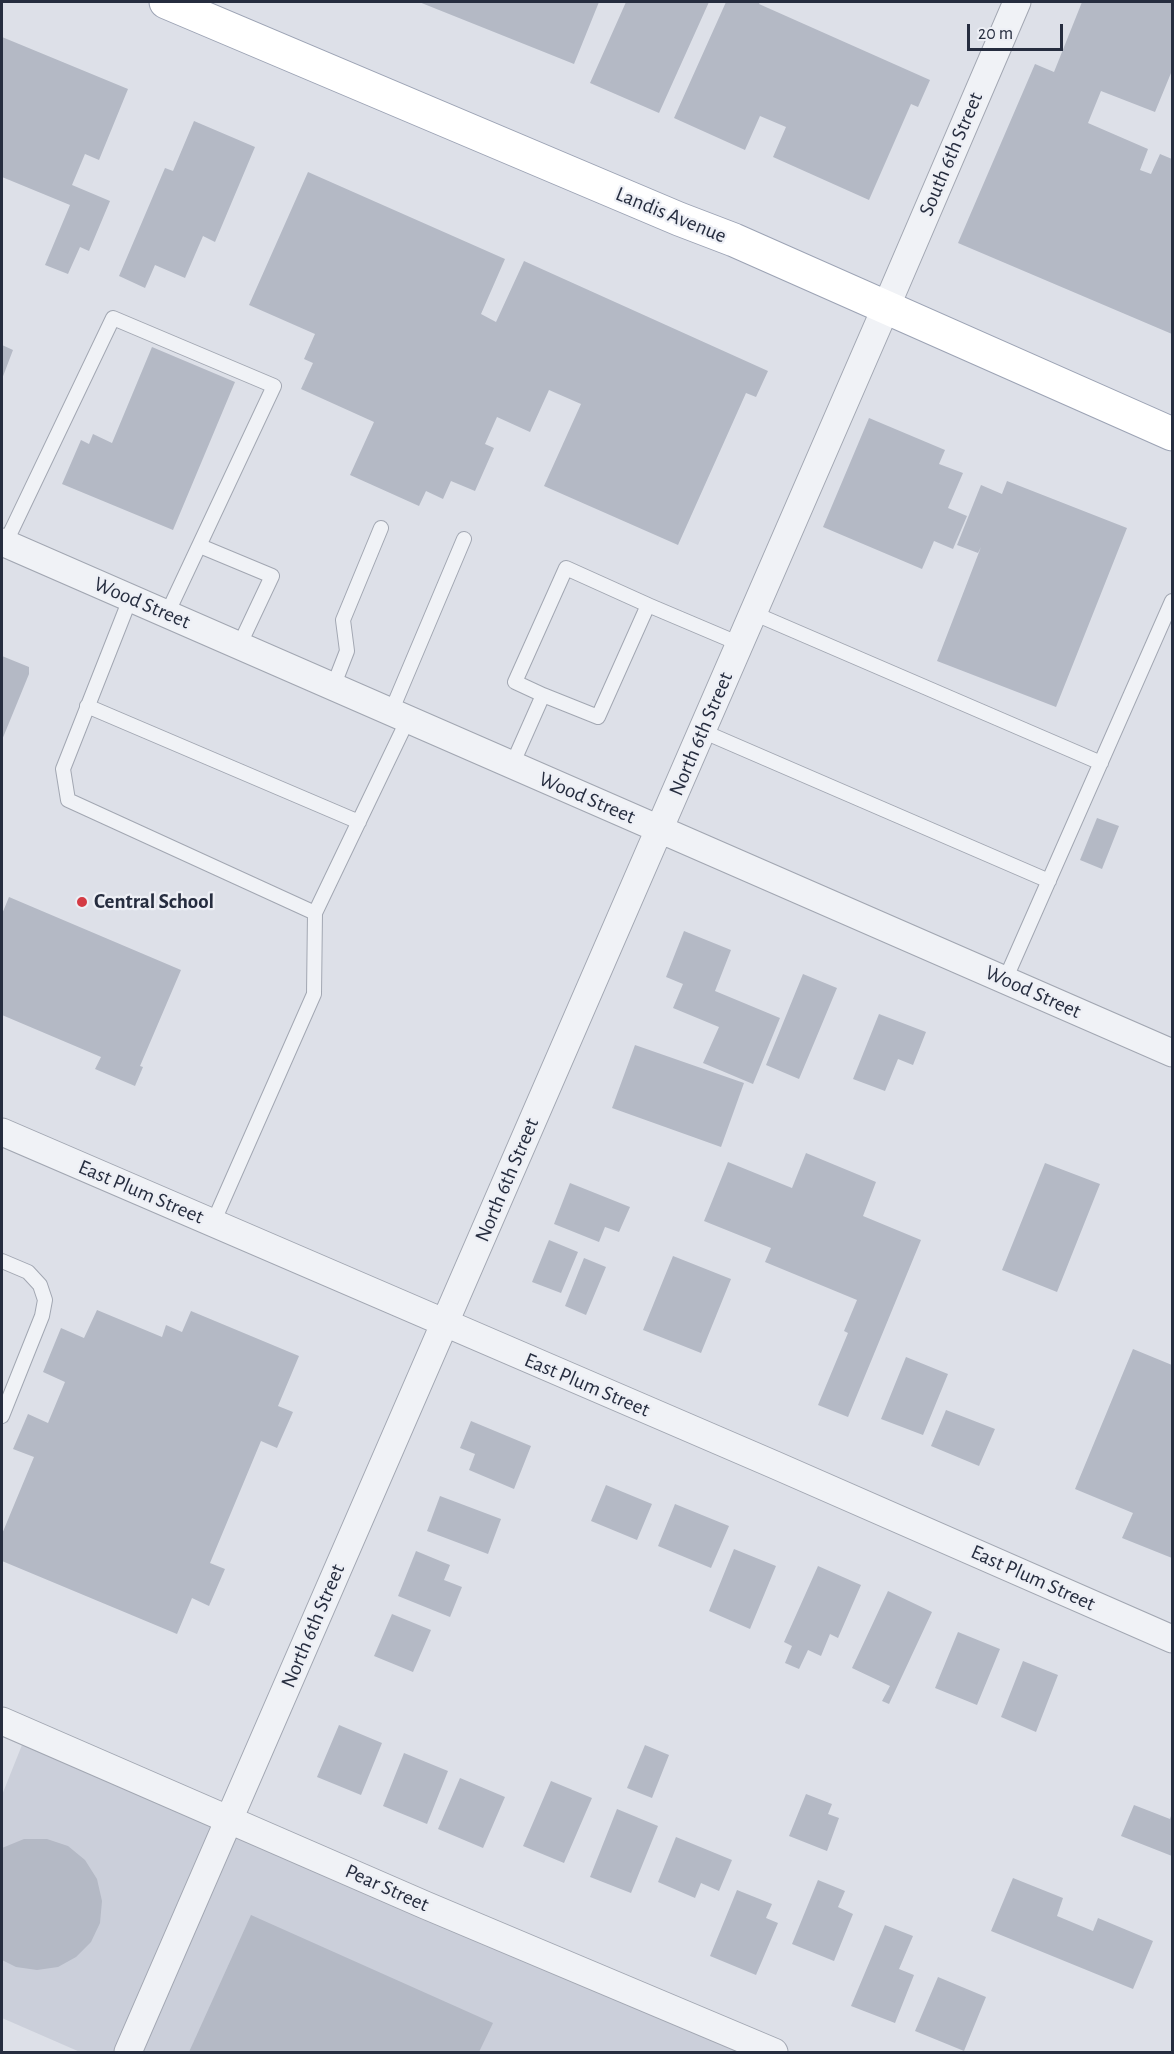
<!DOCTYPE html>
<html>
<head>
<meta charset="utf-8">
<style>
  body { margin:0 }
  #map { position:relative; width:1174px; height:2054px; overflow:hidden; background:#dde0e8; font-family:"Alegreya Sans",sans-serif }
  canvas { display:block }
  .frame { position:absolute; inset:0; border:3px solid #262d3f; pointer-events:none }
  .scale { position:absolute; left:967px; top:24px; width:96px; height:27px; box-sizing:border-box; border:3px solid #262d3f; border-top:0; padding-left:8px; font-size:18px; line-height:21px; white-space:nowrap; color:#262d3f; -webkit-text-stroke:4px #edeff5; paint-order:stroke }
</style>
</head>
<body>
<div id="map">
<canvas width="1174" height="2054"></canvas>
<div class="frame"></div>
<div class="scale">20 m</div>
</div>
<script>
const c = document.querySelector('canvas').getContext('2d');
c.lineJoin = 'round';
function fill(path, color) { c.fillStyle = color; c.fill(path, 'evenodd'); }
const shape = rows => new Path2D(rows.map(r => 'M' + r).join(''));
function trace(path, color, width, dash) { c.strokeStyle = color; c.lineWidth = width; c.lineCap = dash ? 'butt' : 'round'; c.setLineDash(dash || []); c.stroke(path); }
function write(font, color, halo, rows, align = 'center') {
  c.font = font + ' "Alegreya Sans",sans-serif'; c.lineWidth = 4.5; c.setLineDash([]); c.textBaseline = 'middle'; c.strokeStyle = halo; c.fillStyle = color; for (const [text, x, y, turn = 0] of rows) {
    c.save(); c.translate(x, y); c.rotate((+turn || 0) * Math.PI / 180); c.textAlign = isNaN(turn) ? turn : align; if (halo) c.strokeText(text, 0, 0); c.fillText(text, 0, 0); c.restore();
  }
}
const built = shape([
  [26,1735,769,2052,80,2052,2,2018,2,1795]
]);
const building = shape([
  [419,2,599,2,574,64],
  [626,2,709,2,659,113,590,83],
  [726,2,760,2,759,4,930,80,918,107,911,104,869,200,773,157,786,127,760,116,745,150,674,118],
  [1082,2,1172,2,1172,73,1171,73,1155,112,1101,91,1088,123,1148,149,1140,170,1151,174,1160,154,1172,159,1172,334,958,243,1035,64,1054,72],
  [2,37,128,89,99,160,85,154,72,185,110,201,89,251,80,247,68,274,45,265,70,205,2,177],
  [194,121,255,147,215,242,203,236,185,278,155,265,145,288,119,276,165,168,173,171],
  [308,172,505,259,481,314,496,322,524,261,768,371,756,397,746,393,678,545,544,486,581,404,549,390,530,432,497,417,485,444,494,448,475,491,451,481,443,499,426,491,419,506,350,475,374,422,301,389,313,363,304,359,315,334,249,305],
  [2,345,13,350,2,379],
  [152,347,235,382,173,530,62,484,81,440,89,444,93,434,112,443],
  [869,418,945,450,939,464,963,473,948,508,967,516,953,549,934,541,922,569,823,527],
  [1007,481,1127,528,1056,707,937,661,981,547,978,553,957,545,981,485,1002,494],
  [2,656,29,667,29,674,2,740],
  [1097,818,1119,826,1102,869,1080,860],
  [9,897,181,970,140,1066,143,1067,135,1086,95,1069,101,1057,2,1015,2,914],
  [684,931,731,950,715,991,780,1018,753,1084,703,1063,719,1027,673,1008,683,984,666,977],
  [803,974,837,988,799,1079,766,1065],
  [879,1014,926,1032,913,1065,898,1059,885,1091,853,1079],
  [635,1045,744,1083,721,1147,612,1108],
  [806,1153,876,1182,863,1216,921,1240,848,1417,818,1405,848,1333,844,1331,857,1300,765,1262,771,1248,704,1221,728,1162,792,1188],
  [1045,1163,1100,1184,1057,1292,1002,1270],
  [570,1183,630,1207,619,1232,605,1227,599,1242,554,1224],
  [549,1240,578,1252,561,1293,532,1282],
  [673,1256,731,1279,701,1353,643,1330],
  [584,1258,606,1267,586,1315,565,1306],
  [97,1310,162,1337,166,1325,182,1332,191,1311,299,1356,278,1406,293,1412,277,1448,261,1441,210,1563,225,1569,209,1606,192,1598,177,1634,2,1561,2,1534,34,1457,13,1449,28,1414,48,1423,65,1382,43,1372,61,1328,84,1338],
  [1133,1349,1172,1365,1172,1558,1122,1538,1133,1513,1075,1489],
  [906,1357,948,1374,923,1435,881,1419],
  [946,1410,995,1429,979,1466,931,1446],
  [471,1421,531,1446,514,1489,469,1470,475,1454,460,1448],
  [606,1485,652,1504,637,1540,591,1521],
  [440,1496,501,1519,488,1554,427,1531],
  [675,1504,729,1526,711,1568,658,1546],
  [734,1549,776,1566,750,1629,709,1611],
  [416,1551,450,1565,444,1580,462,1587,450,1617,398,1596],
  [818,1566,861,1585,838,1638,830,1634,821,1656,808,1650,799,1669,785,1663,792,1646,784,1642],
  [888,1591,932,1612,889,1704,882,1701,890,1686,852,1668],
  [392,1614,431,1630,413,1672,374,1656],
  [958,1632,1000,1649,977,1705,935,1688],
  [1023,1661,1058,1675,1036,1732,1001,1717],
  [339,1725,382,1743,361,1795,317,1777],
  [645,1745,669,1755,652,1798,627,1788],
  [404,1753,448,1771,427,1824,383,1806],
  [460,1778,505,1797,483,1848,438,1829],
  [551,1781,592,1798,564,1863,523,1846],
  [806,1794,832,1804,828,1814,839,1818,827,1851,789,1836],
  [1134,1805,1170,1819,1172,1813,1172,1856,1121,1836],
  [617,1809,658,1826,631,1893,590,1877],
  [676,1837,732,1860,719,1891,701,1883,695,1898,658,1882],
  [24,1839,47,1839,68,1846,85,1860,97,1879,102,1901,100,1923,91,1942,76,1957,58,1967,37,1970,16,1967,2,1960,2,1848],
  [1013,1878,1063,1898,1057,1916,1093,1931,1098,1918,1153,1941,1133,1989,991,1931],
  [818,1880,845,1891,838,1907,853,1914,834,1961,792,1944],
  [737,1890,772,1904,766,1918,778,1923,756,1975,710,1956],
  [251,1915,493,2023,479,2052,189,2052],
  [885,1925,913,1936,899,1969,914,1975,895,2023,851,2006],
  [938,1977,986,1997,964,2051,915,2031]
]);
const service = shape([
  [5,544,113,318,274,386,167,614],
  [200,546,272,576,239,646],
  [130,599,63,769,68,800,315,913,314,994,213,1223],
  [753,613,1101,763],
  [333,687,347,651,343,620,381,528],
  [543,695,515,682,566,568,648,605],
  [87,706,359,822],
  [391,712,464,539],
  [702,731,1049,881],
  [512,765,543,695,598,717,648,605,740,644],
  [315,913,408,719],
  [1005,980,1172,601],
  [2,1261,28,1272,40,1285,45,1300,42,1316,2,1416]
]);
const minor = shape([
  [2,542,1172,1053],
  [2,1132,775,1465,1172,1639],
  [2,1721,425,1905,774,2052],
  [128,2052,886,307,1017,2]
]);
const primary = shape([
  [166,2,679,219,734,240,1172,434]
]);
const markers = [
  [82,902,6,"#d43b44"]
];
const streetNames = [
  ["South 6th Street",951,154,-67],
  ["Landis Avenue",671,215,22],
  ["Wood Street",142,603,23],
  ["North 6th Street",701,734,-67],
  ["Wood Street",587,798,23],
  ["Wood Street",1033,992,24],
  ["North 6th Street",507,1180,-67],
  ["East Plum Street",141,1192,23],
  ["East Plum Street",587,1385,23],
  ["East Plum Street",1033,1578,24],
  ["North 6th Street",313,1626,-67],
  ["Pear Street",387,1888,24]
];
const poiNames = [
  ["Central School",94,902]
];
fill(built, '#cbcfda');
fill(building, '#b4b9c5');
trace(service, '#a2a7b2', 16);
trace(minor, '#a2a7b2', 29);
trace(primary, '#9ca3b4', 35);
trace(service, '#f0f2f6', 14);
trace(minor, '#f0f2f6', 27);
trace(primary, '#fff', 33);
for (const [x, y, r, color] of markers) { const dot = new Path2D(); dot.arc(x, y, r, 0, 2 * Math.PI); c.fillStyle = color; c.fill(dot); trace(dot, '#edeff5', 2); }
write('21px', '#262d3f', '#edeff5', streetNames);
write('bold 21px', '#262d3f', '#edeff5', poiNames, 'left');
</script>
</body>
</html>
